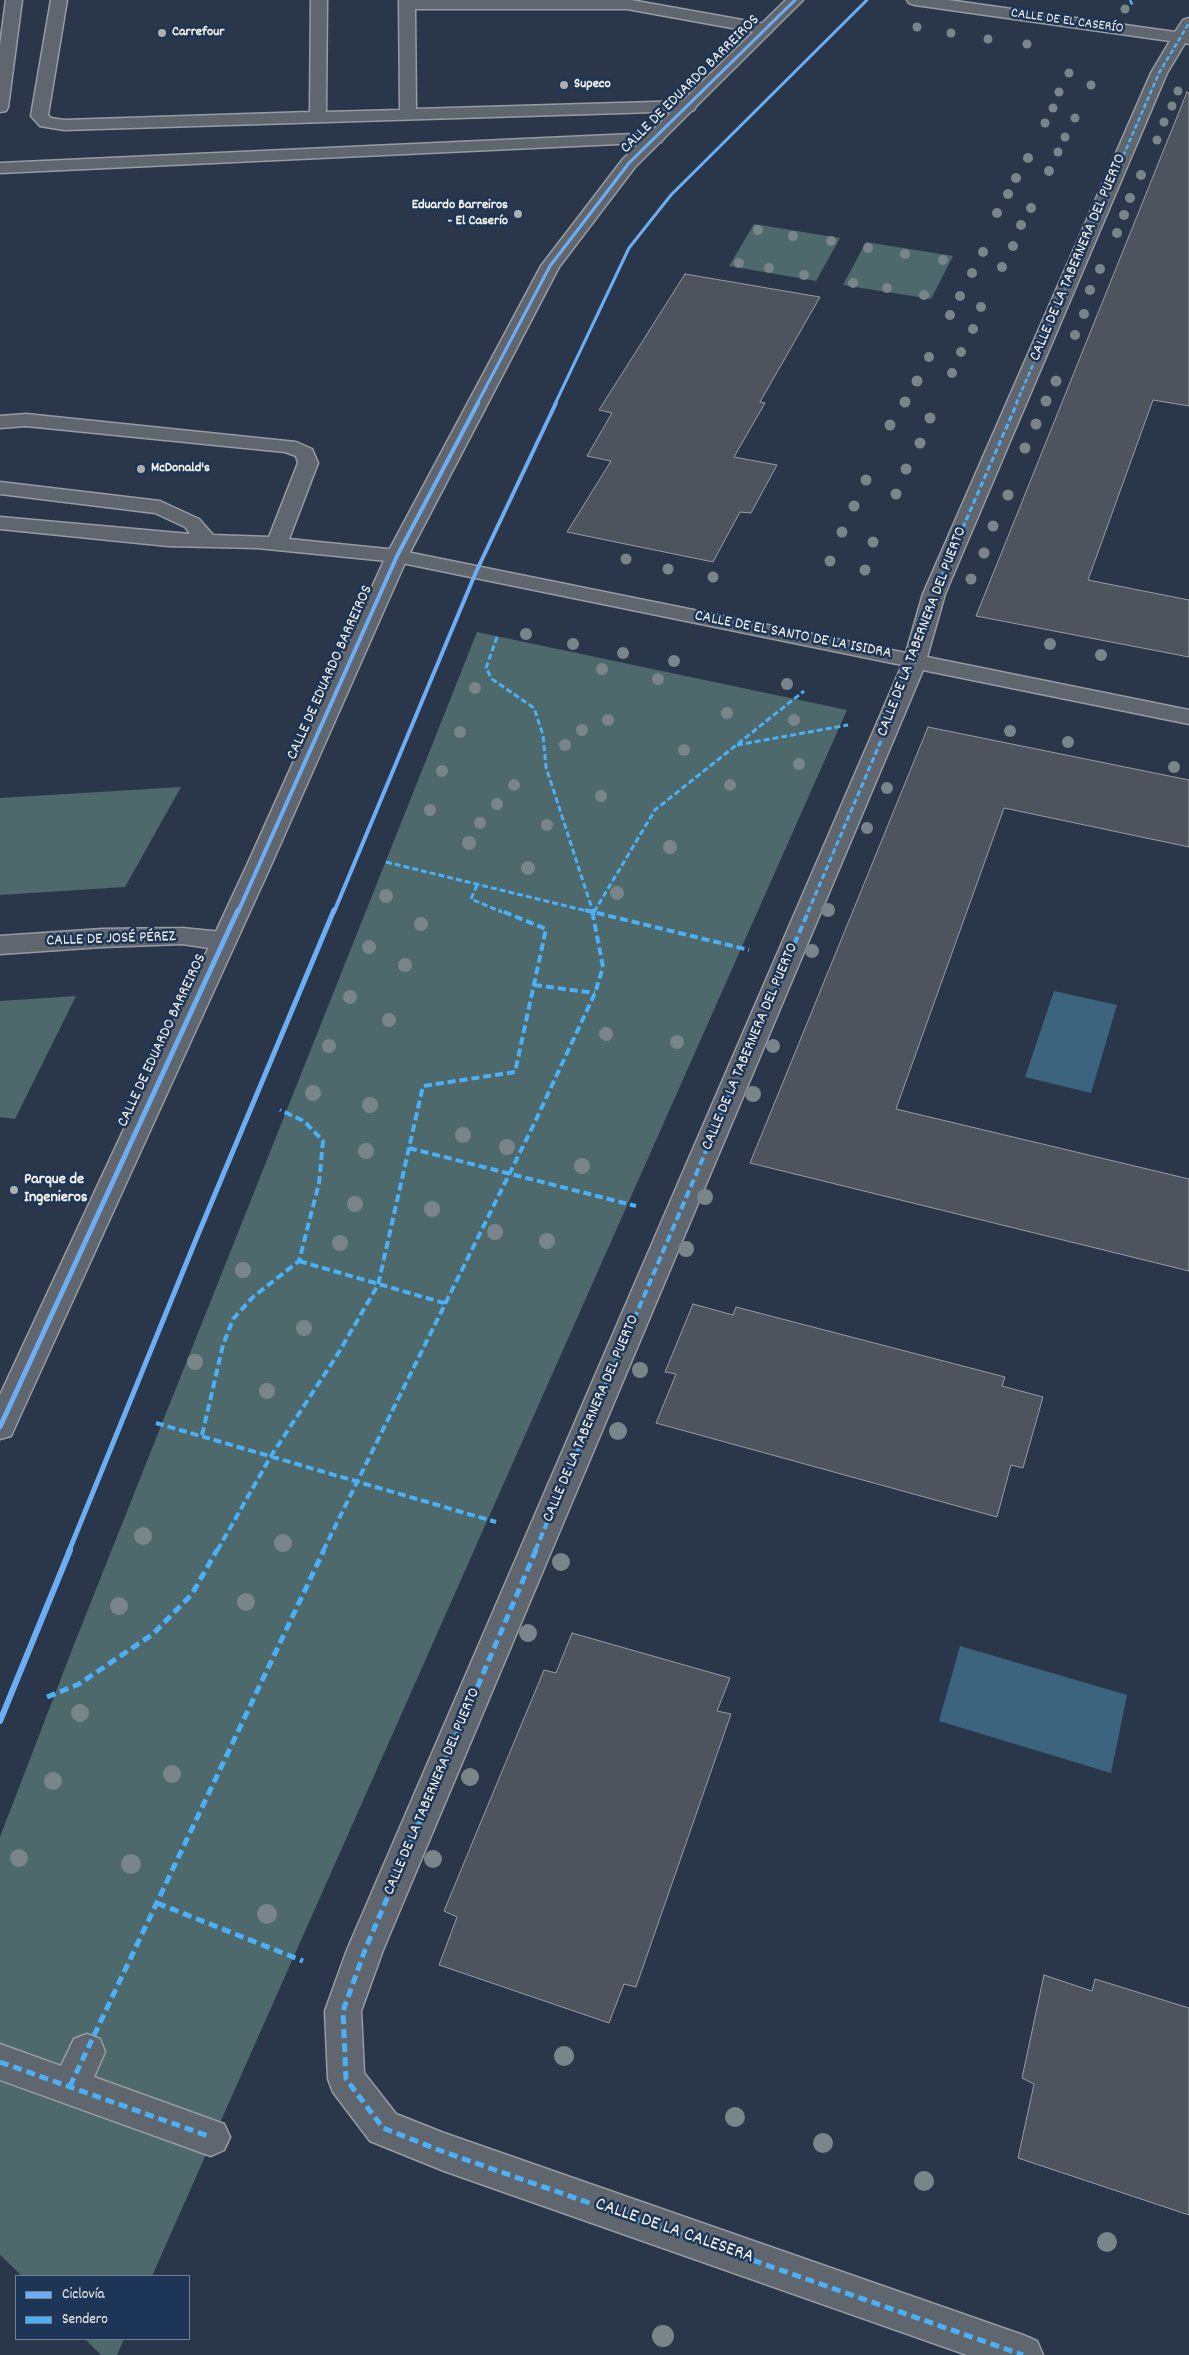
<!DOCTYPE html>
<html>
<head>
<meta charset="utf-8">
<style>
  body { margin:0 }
  #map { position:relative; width:1189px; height:2355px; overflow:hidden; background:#2a374a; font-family:Dekko,sans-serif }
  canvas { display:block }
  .legend { position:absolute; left:15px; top:2275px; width:175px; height:65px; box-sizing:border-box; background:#1d3557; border:1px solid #738091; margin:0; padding:6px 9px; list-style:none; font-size:15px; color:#f4f1e8 }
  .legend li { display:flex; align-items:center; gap:10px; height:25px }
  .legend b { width:25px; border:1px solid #738091 }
</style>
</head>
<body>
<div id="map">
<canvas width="1189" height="2355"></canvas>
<ul class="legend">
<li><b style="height:6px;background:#6dadf4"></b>Ciclovía</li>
<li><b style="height:6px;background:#4cb0f7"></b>Sendero</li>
</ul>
</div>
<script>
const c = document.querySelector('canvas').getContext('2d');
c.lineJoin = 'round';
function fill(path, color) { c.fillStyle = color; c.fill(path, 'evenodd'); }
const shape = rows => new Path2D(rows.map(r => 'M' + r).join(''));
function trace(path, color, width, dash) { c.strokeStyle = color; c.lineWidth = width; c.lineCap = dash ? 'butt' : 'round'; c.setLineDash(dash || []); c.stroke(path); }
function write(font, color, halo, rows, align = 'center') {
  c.font = font + ' Dekko,sans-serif'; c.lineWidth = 5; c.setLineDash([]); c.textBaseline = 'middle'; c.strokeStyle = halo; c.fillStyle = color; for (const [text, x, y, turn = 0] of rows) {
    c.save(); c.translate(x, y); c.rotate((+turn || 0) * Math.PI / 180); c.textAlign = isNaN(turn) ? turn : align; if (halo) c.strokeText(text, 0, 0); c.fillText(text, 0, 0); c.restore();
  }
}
const green = shape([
  [754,224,840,238,816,281,729,266],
  [866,242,953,256,931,299,843,285],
  [477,632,847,710,152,2276,22,2276,0,2255,0,1837,75,1642],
  [181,787,125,887,0,895,0,798],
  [76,996,15,1119,0,1117,0,1001],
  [85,2339,124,2339,117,2355,101,2355]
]);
const water = shape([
  [1054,991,1117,1005,1091,1093,1025,1077],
  [960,1646,1127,1695,1111,1773,939,1721]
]);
const building = shape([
  [1187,92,1189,93,1189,406,1153,400,1088,580,1189,600,1189,657,976,616,1187,92],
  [685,274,820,297,760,402,765,403,734,457,777,465,751,513,740,512,713,562,567,532,611,461,587,456,612,413,599,410,685,274],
  [928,727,1189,780,1189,847,1004,808,896,1109,1189,1179,1189,1271,750,1163,928,727],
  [693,1304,733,1315,736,1307,1005,1377,1002,1386,1043,1397,1023,1468,1011,1465,997,1517,656,1423,676,1374,665,1372,693,1304],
  [572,1633,730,1678,717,1711,731,1714,636,1987,624,1984,609,2023,439,1965,457,1917,444,1911,544,1670,556,1673,572,1633],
  [1044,1975,1092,1991,1095,1979,1189,2008,1189,2215,1018,2158,1034,2084,1022,2078,1044,1975]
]);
const lane = shape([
  [6,0,22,0,8,107,6,111,0,112,0,45,6,0],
  [51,0,67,0,48,115,51,118,64,120,310,112,311,0,327,0,326,112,400,110,399,0,631,0,765,24,771,26,773,29,771,32,765,34,627,9,415,9,416,109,688,101,694,102,696,106,694,110,688,111,64,130,40,126,31,116,51,0],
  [655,133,661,134,664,138,661,142,0,173,0,163,655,133],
  [26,414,296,442,312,449,318,463,289,539,397,550,405,551,408,556,405,561,397,562,257,548,168,546,0,529,0,517,190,534,185,527,155,513,0,494,0,482,160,501,199,519,213,535,269,537,298,463,296,456,285,452,26,426,0,428,0,416,26,414]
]);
const street = shape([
  [907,0,948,0,1175,32,1183,20,1189,18,1189,44,1185,43,1167,73,945,594,927,657,1189,710,1189,724,923,670,383,1950,361,2011,364,2073,396,2114,444,2133,1023,2335,1037,2341,1043,2355,967,2355,444,2171,370,2141,333,2092,328,2079,325,2011,347,1950,902,665,397,562,389,561,386,556,389,551,397,550,906,653,923,594,1151,73,1170,41,915,5,909,3,907,0],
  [182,928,222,932,231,935,235,941,231,947,222,950,182,944,102,947,0,954,0,936,102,929,182,928],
  [87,2034,100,2039,105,2052,94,2077,224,2124,230,2137,224,2150,211,2156,0,2080,0,2044,61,2066,74,2039,87,2034]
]);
const secondary = shape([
  [786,0,803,0,635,167,559,267,408,556,272,863,15,1427,11,1436,0,1439,0,1395,248,863,386,556,541,266,623,159,786,0]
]);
const quietFar3 = shape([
  [1130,0,1133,6],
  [1016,404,1159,73,1189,23]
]);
const quietFar2 = shape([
  [497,637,486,668,492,679,534,708,543,735,546,767,593,912],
  [737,745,848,725],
  [386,862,591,912],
  [477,885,471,899,502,912],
  [594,912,655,810,804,691],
  [808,912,915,661,934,594,1017,403]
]);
const quietFar1 = shape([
  [585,910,749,950],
  [593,913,595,910],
  [534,985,595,993],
  [409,1148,636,1206],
  [299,1261,444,1303],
  [156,1423,496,1522],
  [202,1435,223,1345,233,1319,253,1297,299,1261,319,1183,323,1141,304,1121,280,1110],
  [217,1551,271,1456,336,1357,378,1285,423,1086,515,1072,546,929,499,910],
  [323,1551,534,1124,595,993,603,967,592,910],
  [535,1551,809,910]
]);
const quiet = shape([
  [536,1550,365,1950,343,2011,346,2079,383,2128,444,2152,1023,2355],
  [47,1697,79,1684,153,1634,192,1594,217,1550],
  [157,1903,303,1961],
  [0,2062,211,2137],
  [70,2086,324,1550]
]);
const cyclewayFar3 = shape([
  [477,404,550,266,629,163,795,0],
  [555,404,629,248,671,195,867,0]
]);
const cyclewayFar2 = shape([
  [238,912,397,556,478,403],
  [334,912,476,572,556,403]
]);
const cyclewayFar1 = shape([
  [0,1427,238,910],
  [69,1551,197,1237,334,910]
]);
const cycleway = shape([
  [0,1721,70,1550]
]);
const trees = [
  [1125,9,4.5],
  [917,27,4.5],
  [951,33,4.5],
  [988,39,4.5],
  [1027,44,4.5],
  [1069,73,4.5],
  [1091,85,4.5],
  [1178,91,4.5],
  [1059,92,4.5],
  [1172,106,4.5],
  [1053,108,4.5],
  [1075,118,4.5],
  [1164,122,4.5],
  [1045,123,4.5],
  [1065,137,4.5],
  [1157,140,4.5],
  [1058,152,4.5],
  [1028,158,5],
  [1049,171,5],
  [1141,175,5],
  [1016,178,5],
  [1008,194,5],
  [1130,198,5],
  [1031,208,5],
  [997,213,5],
  [1124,215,5],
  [1021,225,5],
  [758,230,5],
  [1117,233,5],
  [793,236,5],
  [831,241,5],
  [1013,246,5],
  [868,248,5],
  [983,252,5],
  [905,254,5],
  [943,260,5],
  [739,263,5],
  [1002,267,5],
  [769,268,5],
  [1100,269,5],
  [972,273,5],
  [804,275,5],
  [853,283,5],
  [887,288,5],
  [1090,290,5],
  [924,295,5],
  [960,296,5],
  [981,307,5],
  [1084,314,5],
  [950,315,5],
  [973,329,5],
  [1075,335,5],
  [961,352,5],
  [929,357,5],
  [952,373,5],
  [917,381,5.5],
  [1056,381,5.5],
  [1046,401,5.5],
  [905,402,5.5],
  [930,418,5.5],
  [1036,424,5.5],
  [890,425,5.5],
  [920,443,5.5],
  [1025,448,5.5],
  [906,469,5.5],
  [866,480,5.5],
  [896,494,5.5],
  [1008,495,5.5],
  [854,506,5.5],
  [993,526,5.5],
  [842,532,5.5],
  [873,542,5.5],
  [984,553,5.5],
  [626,559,5.5],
  [830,561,5.5],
  [668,569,5.5],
  [865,570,5.5],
  [713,577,5.5],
  [971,579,5.5],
  [526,634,6],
  [573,644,6],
  [1050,644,6],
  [623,653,6],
  [1101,655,6],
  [674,661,6],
  [602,669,6],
  [658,679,6],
  [787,684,6],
  [475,688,6],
  [727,713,6],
  [608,720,6],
  [794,720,6],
  [582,730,6],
  [1010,731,6],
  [460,732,6],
  [1068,742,6],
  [565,745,6],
  [684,750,6],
  [799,764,6],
  [1174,767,6],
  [442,771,6],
  [514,785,6],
  [730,785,6],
  [887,788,6],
  [601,796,6],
  [497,804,6],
  [430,810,6],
  [480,823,6],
  [547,825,6],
  [867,828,6],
  [469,843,7],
  [670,847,7],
  [528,868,7],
  [617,893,7],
  [386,896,7],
  [828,910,7],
  [421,924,7],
  [369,947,7],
  [812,951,7],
  [405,965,7],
  [350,997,7],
  [389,1020,7],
  [606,1034,7],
  [677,1042,7],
  [329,1046,7],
  [773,1046,7],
  [313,1093,8],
  [753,1094,8],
  [370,1105,8],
  [463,1135,8],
  [507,1147,8],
  [366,1151,8],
  [582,1166,8],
  [705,1197,8],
  [355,1204,8],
  [432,1209,8],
  [495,1232,8],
  [547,1241,8],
  [340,1243,8],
  [686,1249,8],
  [243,1270,8],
  [304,1328,8],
  [195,1362,8],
  [640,1370,8],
  [267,1391,8],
  [618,1431,9],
  [143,1536,9],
  [283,1543,9],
  [561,1562,9],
  [246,1602,9],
  [119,1606,9],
  [528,1633,9],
  [80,1713,9],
  [172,1774,9],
  [470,1777,9],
  [53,1781,9],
  [19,1858,9],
  [433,1859,9],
  [131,1864,10],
  [267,1914,10],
  [564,2056,10],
  [735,2117,10],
  [823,2143,10],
  [924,2181,10],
  [1107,2242,10],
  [663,2336,11]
];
const markers = [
  [162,33,5,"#adb0b1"],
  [564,85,5,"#adb0b1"],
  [518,214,5,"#adb0b1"],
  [141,469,5,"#adb0b1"],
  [14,1190,5,"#adb0b1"]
];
const farStreetnames = [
  ["CALLE DE EL CASERÍO",1067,22,8]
];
const farPoinames = [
  ["Carrefour",172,33],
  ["Supeco",574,85],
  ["Eduardo Barreiros",508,206,"right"],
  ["- El Caserío",508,222,"right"],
  ["McDonald's",151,469]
];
const streetNames = [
  ["CALLE DE EDUARDO BARREIROS",691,85,-45],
  ["CALLE DE LA TABERNERA DEL PUERTO",1079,258,-67],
  ["CALLE DE LA TABERNERA DEL PUERTO",923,632,-69],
  ["CALLE DE EL SANTO DE LA ISIDRA",793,636,11],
  ["CALLE DE EDUARDO BARREIROS",331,673,-66],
  ["CALLE DE JOSÉ PÉREZ",111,940,-2],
  ["CALLE DE EDUARDO BARREIROS",163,1041,-65],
  ["CALLE DE LA TABERNERA DEL PUERTO",751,1047,-67],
  ["CALLE DE LA TABERNERA DEL PUERTO",592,1419,-67],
  ["CALLE DE LA TABERNERA DEL PUERTO",433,1792,-67]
];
const poiNames = [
  ["Parque de",24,1181],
  ["Ingenieros",24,1199]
];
const nearStreetnames = [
  ["CALLE DE LA CALESERA",674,2232,19]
];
fill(green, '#4d696b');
fill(water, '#3c647f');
fill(building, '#4e545e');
trace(building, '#979ca3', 1);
trace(lane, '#979ca3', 3);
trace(street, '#979ca3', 3);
trace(secondary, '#979ca3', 3);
fill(lane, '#60666e');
fill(street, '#60666e');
fill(secondary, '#60666e');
trace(quietFar3, '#4cb0f7', 2.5, [5, 2.5]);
trace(quietFar2, '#4cb0f7', 3, [6, 3]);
trace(quietFar1, '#4cb0f7', 4, [8, 4]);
trace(quiet, '#4cb0f7', 5, [9, 5]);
trace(cyclewayFar3, '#6dadf4', 3);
trace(cyclewayFar2, '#6dadf4', 4);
trace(cyclewayFar1, '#6dadf4', 5);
trace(cycleway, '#6dadf4', 6);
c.fillStyle = '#7a858a';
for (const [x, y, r] of trees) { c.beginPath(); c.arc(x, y, r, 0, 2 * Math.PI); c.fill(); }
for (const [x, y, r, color] of markers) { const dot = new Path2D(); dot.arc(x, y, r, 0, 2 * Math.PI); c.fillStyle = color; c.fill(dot); trace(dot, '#1d3557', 2); }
write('14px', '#f4f1e8', '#1d3557', farStreetnames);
write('bold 14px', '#f4f1e8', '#1d3557', farPoinames, 'left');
write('16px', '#f4f1e8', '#1d3557', streetNames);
write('bold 16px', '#f4f1e8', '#1d3557', poiNames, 'left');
write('19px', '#f4f1e8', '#1d3557', nearStreetnames);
</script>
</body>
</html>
